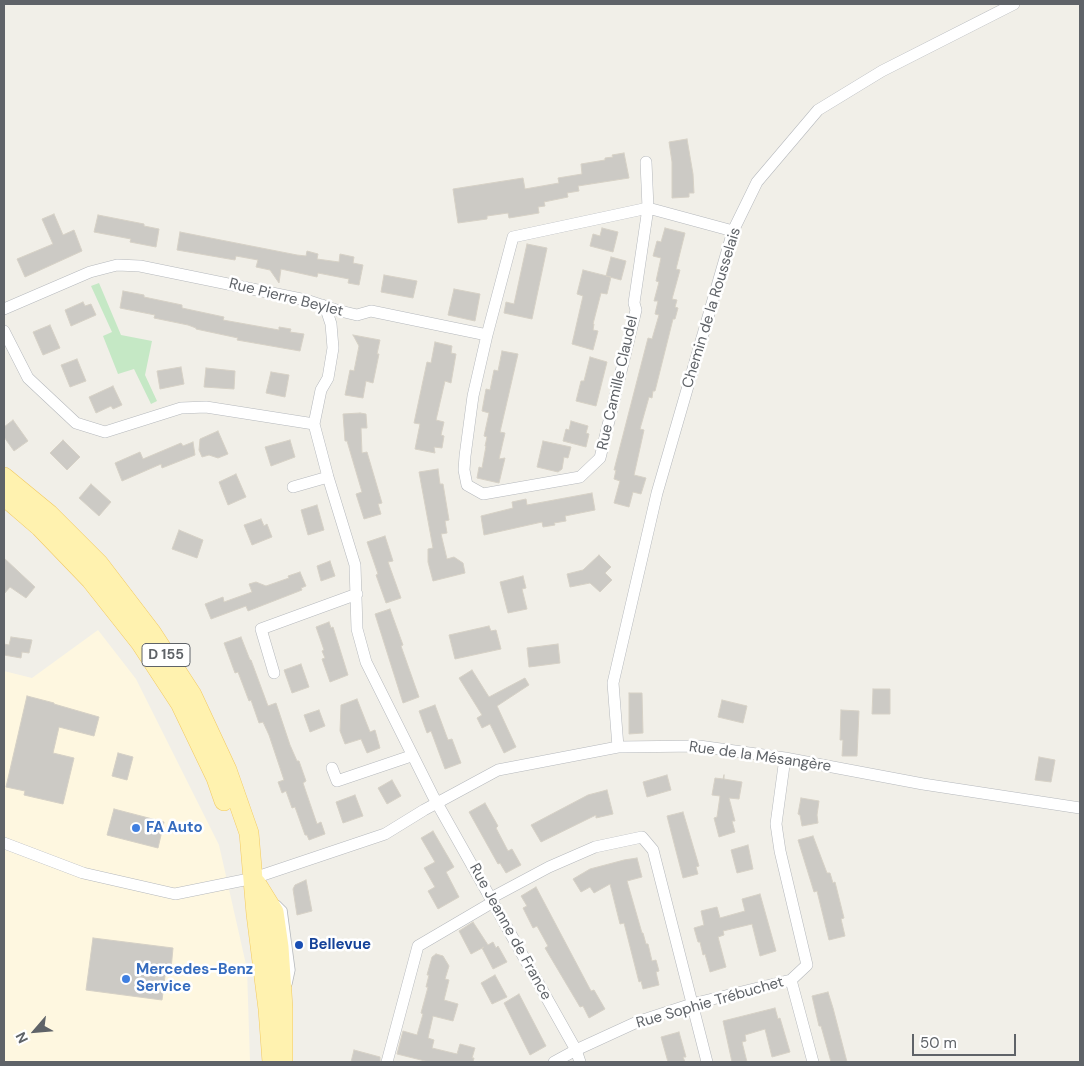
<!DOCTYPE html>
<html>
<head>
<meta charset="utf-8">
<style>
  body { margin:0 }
  #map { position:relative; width:1084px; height:1066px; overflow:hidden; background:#f1efe8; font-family:"DM Sans",sans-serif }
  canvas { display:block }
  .frame { position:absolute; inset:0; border:5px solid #5f6368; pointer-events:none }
  .north { position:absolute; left:10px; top:1006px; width:50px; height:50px; -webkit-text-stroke:4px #fff; paint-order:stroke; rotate:243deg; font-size:14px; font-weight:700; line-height:20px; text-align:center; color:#5f6368 }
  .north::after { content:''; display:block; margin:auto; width:18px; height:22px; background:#5f6368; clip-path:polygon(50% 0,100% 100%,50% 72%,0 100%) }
  .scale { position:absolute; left:912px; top:1034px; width:104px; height:22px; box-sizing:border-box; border:2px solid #5f6368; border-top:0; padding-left:6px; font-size:15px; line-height:18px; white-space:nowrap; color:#5f6368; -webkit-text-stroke:4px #fff; paint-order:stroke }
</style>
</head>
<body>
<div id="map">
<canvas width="1084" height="1066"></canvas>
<div class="frame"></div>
<div class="north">N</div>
<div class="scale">50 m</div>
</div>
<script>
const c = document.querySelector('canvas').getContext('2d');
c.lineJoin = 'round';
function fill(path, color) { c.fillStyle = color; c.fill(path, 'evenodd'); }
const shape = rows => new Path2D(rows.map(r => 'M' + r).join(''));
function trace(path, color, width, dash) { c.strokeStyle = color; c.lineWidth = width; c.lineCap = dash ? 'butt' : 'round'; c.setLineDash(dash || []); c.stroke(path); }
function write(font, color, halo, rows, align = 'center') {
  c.font = font + ' "DM Sans",sans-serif'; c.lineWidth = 5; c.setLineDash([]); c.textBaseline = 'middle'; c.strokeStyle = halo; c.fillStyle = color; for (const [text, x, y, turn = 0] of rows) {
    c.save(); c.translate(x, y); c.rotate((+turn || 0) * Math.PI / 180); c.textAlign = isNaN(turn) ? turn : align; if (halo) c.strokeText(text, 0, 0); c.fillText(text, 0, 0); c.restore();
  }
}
const commercial = shape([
  [98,630,136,679,219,845,247,969,250,1062,4,1062,4,671,32,678]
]);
const green = shape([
  [99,283,121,335,152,341,145,375,157,401,151,404,134,369,118,374,103,336,112,332,91,286]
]);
const building = shape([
  [687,139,693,174,694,193,689,193,689,197,672,198,672,162,669,142,687,139],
  [624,153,629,178,578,186,579,191,567,193,568,197,544,202,545,206,538,207,539,213,509,218,508,213,487,216,487,219,458,223,453,189,523,178,525,189,559,183,558,178,582,174,581,164,605,160,605,158,613,157,612,155,624,153],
  [54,214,63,235,74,230,82,251,25,277,17,259,53,244,42,219,54,214],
  [98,215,144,224,144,226,159,229,156,247,130,242,131,239,94,232,98,215],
  [602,228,618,232,613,252,590,246,593,234,600,236,602,228],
  [665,228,685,233,676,269,680,270,672,299,677,300,675,307,678,308,675,319,673,319,655,391,653,391,652,398,649,397,640,429,644,430,634,475,646,478,641,494,633,492,629,507,614,503,620,481,614,479,616,470,614,470,648,338,652,339,659,315,655,314,658,301,654,301,659,282,656,281,661,258,653,256,657,241,661,242,665,228],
  [180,232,297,255,306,256,307,251,318,254,317,259,339,262,340,254,354,257,353,263,363,265,359,285,348,283,349,279,318,273,317,277,281,269,279,283,270,270,256,267,258,260,236,256,235,260,177,250,180,232],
  [527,244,547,248,532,319,504,313,506,302,514,304,527,244],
  [611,257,626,261,621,280,606,276,611,257],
  [583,270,611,277,607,294,601,293,593,324,594,324,593,330,598,331,593,350,572,344,583,296,577,294,583,270],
  [384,275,417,281,413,298,381,292,384,275],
  [454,289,480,294,475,321,448,315,454,289],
  [123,291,144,295,144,297,182,305,182,308,224,317,223,320,279,330,279,327,291,329,290,332,304,334,300,351,237,340,238,338,196,329,196,328,188,325,154,318,155,315,120,308,123,291],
  [83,302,85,306,91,304,96,315,71,326,65,310,83,302],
  [50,325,60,348,43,355,33,332,50,325],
  [353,335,380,340,377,354,379,354,373,383,366,381,363,398,345,395,350,370,354,371,359,346,353,335],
  [435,342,452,346,451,353,456,354,451,383,445,381,436,420,444,422,441,435,444,436,442,448,434,447,435,453,415,449,420,424,414,423,427,362,431,363,435,342],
  [502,351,518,354,500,432,505,433,499,459,505,458,499,483,477,478,479,467,482,468,486,446,485,446,487,437,484,436,489,413,482,411,486,389,490,390,494,370,498,371,502,351],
  [590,357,607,362,596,406,576,401,581,381,584,381,590,357],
  [77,359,86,381,70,387,61,365,77,359],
  [181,367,184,384,160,389,157,371,181,367],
  [206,368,235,371,234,389,204,387,206,368],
  [271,372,289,375,285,397,266,393,271,372],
  [113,386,122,405,113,409,111,406,96,413,89,397,113,386],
  [360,413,366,414,367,428,361,428,362,453,367,452,382,503,378,504,381,514,364,519,356,494,362,492,347,441,345,441,343,414,360,413],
  [13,420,28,441,14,451,4,437,4,427,13,420],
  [571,421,588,426,586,433,589,434,586,447,563,441,566,429,569,430,571,421],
  [218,431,228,454,218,458,209,455,202,457,199,450,200,439,218,431],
  [63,440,80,457,67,470,50,453,63,440],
  [290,440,295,457,271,466,265,447,290,440],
  [543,441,571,447,568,458,564,457,562,469,558,472,537,467,543,441],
  [193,442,195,455,162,468,161,464,122,481,115,463,140,452,143,459,181,443,183,446,193,442],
  [438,469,440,484,443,484,449,520,445,521,447,533,441,534,447,559,454,557,463,563,465,573,433,581,428,562,428,549,433,548,419,472,438,469],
  [236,474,246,497,228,505,219,482,236,474],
  [91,484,111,502,99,516,79,498,91,484],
  [592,493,595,510,565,516,566,521,554,523,555,525,543,527,542,522,484,535,481,516,513,508,512,502,526,499,527,505,592,493],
  [317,505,324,530,308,535,301,510,317,505],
  [261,519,264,526,267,524,272,537,252,545,244,525,261,519],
  [179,530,203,540,197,558,172,549,179,530],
  [385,536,393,561,388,562,401,598,386,603,376,575,378,574,367,542,385,536],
  [599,555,611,567,605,573,612,580,600,592,590,583,570,587,567,574,583,570,599,555],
  [4,558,35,587,26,598,10,587,4,594,4,558],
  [330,561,335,576,321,581,317,566,330,561],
  [300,572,306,586,301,588,302,590,248,611,246,606,211,619,205,604,223,597,224,602,252,592,249,584,256,582,266,586,289,578,288,576,300,572],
  [523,576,526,588,522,589,527,609,508,613,500,582,523,576],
  [390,609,403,645,401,646,419,697,403,703,375,614,390,609],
  [329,622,331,628,333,627,348,675,330,682,322,659,325,658,322,651,324,650,316,627,329,622],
  [489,626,491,631,496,630,501,649,455,659,449,635,489,626],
  [11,637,32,640,29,653,22,652,21,658,4,655,4,644,9,645,11,637],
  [241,637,250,660,251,660,268,706,276,703,290,745,297,761,299,761,306,781,303,783,317,824,321,822,325,834,309,840,307,835,305,835,295,807,292,808,286,791,282,793,278,782,284,780,269,735,263,722,259,723,251,700,249,701,238,672,235,673,224,643,241,637],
  [558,644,560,663,529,667,527,648,558,644],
  [301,664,309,687,292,693,284,670,301,664],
  [472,670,489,697,525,678,529,685,497,706,516,747,504,753,490,724,482,728,477,718,482,715,459,678,472,670],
  [873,689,890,689,890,714,872,714,873,689],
  [629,693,642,693,643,733,629,734,629,693],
  [27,696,54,703,54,704,99,717,94,736,59,727,53,753,74,758,63,804,24,795,25,791,6,787,27,696],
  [357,699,370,732,375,730,380,748,367,753,361,739,345,744,340,731,341,705,357,699],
  [722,700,747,706,743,723,718,717,722,700],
  [435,705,448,740,452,739,461,763,445,769,431,731,427,733,419,711,435,705],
  [319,710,325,726,310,732,304,715,319,710],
  [841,710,859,711,857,756,842,756,843,740,840,740,841,710],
  [118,753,133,757,127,780,112,776,118,753],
  [1039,757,1055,760,1051,782,1035,780,1039,757],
  [667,775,671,790,647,797,643,782,667,775],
  [724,775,724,779,742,782,739,799,729,798,735,821,732,821,735,832,719,837,714,818,717,817,720,796,712,795,715,778,723,779,724,775],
  [392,780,401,796,387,804,378,788,392,780],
  [607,790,613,814,596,818,596,815,541,842,531,825,588,795,607,790],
  [355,795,363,816,343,823,336,802,355,795],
  [801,798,819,801,817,815,818,823,802,826,800,815,798,814,801,798],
  [485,803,498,826,496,828,508,851,512,849,521,865,506,873,500,863,498,864,469,812,485,803],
  [114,809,164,822,158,848,107,835,114,809],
  [683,812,699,866,696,867,698,874,683,878,667,816,683,812],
  [433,831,454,867,446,872,459,897,438,909,428,891,435,887,424,868,435,862,421,838,433,831],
  [813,836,827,873,830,873,833,883,835,882,844,918,841,919,845,936,829,940,817,891,814,892,798,840,813,836],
  [748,845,753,869,737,873,731,850,748,845],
  [637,858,642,877,627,881,642,933,643,933,646,944,648,944,652,961,656,960,659,971,656,972,659,985,643,989,641,981,639,982,624,923,620,924,610,884,594,893,590,887,581,892,573,879,590,869,624,860,637,858],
  [306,880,312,911,297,915,293,889,295,885,306,880],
  [536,887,591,991,594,990,605,1009,589,1018,583,1006,580,1007,545,948,548,946,537,926,533,928,523,908,527,906,521,896,536,887],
  [760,894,776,951,760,956,752,924,723,931,724,935,718,937,726,967,710,972,705,954,703,955,700,942,698,942,694,928,704,925,701,911,717,907,720,918,745,911,742,899,760,894],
  [473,922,488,945,493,942,496,948,498,946,507,962,493,969,482,948,484,947,471,954,459,931,473,922],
  [93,938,173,948,171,969,166,968,162,1000,86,990,93,938],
  [436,954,443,956,449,966,445,979,449,980,444,1000,458,1004,453,1021,433,1016,428,1038,434,1040,432,1048,457,1054,460,1044,475,1048,472,1058,474,1058,473,1062,429,1062,397,1054,403,1031,417,1035,423,1014,421,1013,428,987,426,987,429,975,427,975,432,957,436,954],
  [495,975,507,997,492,1004,481,983,495,975],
  [828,992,833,1008,847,1062,831,1062,821,1026,819,1026,812,996,828,992],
  [519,994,546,1046,530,1055,504,1003,519,994],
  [775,1008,778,1019,780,1018,790,1052,772,1057,765,1029,745,1035,746,1041,742,1042,747,1062,732,1062,723,1021,775,1008],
  [679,1032,686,1057,683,1057,685,1062,668,1062,661,1037,679,1032],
  [354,1050,380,1057,380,1062,351,1062,354,1050]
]);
const lane = shape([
  [278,904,284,910,292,970,289,984]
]);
const street = shape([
  [322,305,327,312,331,324,333,348,328,378,321,390,314,424,328,477,355,565,357,629,366,662,433,796,576,1050,580,1062],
  [4,309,90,272,117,265,140,266,306,300,336,310,357,315,371,311,487,335,513,237,648,208,733,231],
  [4,331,28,378,76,423,105,432,181,408,206,407,314,424],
  [487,335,473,396,465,456,464,470,467,485,483,494,580,477,600,458,636,310,634,303,648,208,646,162],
  [293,487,328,477],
  [274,673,261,629,357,594],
  [618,747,613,683,657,493,733,231,757,182,818,110,882,71,1014,4],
  [332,768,337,781,411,756],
  [4,843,83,873,175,894,254,878,385,834,424,810,498,770,618,747,699,746,785,758,923,784,1080,808],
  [491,898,549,867,595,847,642,837,653,850,707,1062],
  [791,980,813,1062],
  [387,1062,418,946,493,902],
  [554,1062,576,1050,637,1022,692,1004,791,980,807,965,780,851,776,824,785,758]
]);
const primary = shape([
  [4,477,49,514,99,564,151,632,192,695,227,770,249,833,256,914,268,1009,272,1062],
  [4,496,40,527,91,580,140,642,180,703,216,778,224,801],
  [256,883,274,912,279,947,283,1008,283,1060]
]);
const markers = [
  [136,828,5,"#3f7fe0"],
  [299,945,5,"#1a4fb4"],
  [126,979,5,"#3f7fe0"]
];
const shields = [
  [166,655,48]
];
const shieldNames = [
  ["D 155",166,655]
];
const streetNames = [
  ["Rue Pierre Beylet",286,298,14],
  ["Chemin de la Rousselais",712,308,-73],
  ["Rue Camille Claudel",618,383,-77],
  ["Rue de la Mésangère",760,757,8],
  ["Rue Jeanne de France",510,932,61],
  ["Rue Sophie Trébuchet",710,1003,-16]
];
const shopNames = [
  ["FA Auto",146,828],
  ["Mercedes-Benz",136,970],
  ["Service",136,987]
];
const transitNames = [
  ["Bellevue",309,945]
];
fill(commercial, '#fef7e0');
fill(green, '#c5e8c5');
fill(building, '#cccac5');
trace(building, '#d6d1c6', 1);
trace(lane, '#b5b8bc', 7);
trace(street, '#b5b8bc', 12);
trace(primary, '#f2c960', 20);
trace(lane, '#fff', 5.5);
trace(street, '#fff', 11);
trace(primary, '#fff2af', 19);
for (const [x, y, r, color] of markers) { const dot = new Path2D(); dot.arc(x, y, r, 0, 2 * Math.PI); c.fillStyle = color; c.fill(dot); trace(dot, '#fff', 2); }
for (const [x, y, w] of shields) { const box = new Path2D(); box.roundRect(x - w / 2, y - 11.5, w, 23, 4); c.fillStyle = '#fff'; c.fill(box); trace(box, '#5f6368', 1); }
write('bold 14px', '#5f6368', null, shieldNames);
write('15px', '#5f6368', '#fff', streetNames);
write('bold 15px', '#366cbe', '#fff', shopNames, 'left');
write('bold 15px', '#164399', '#fff', transitNames, 'left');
</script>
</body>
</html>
